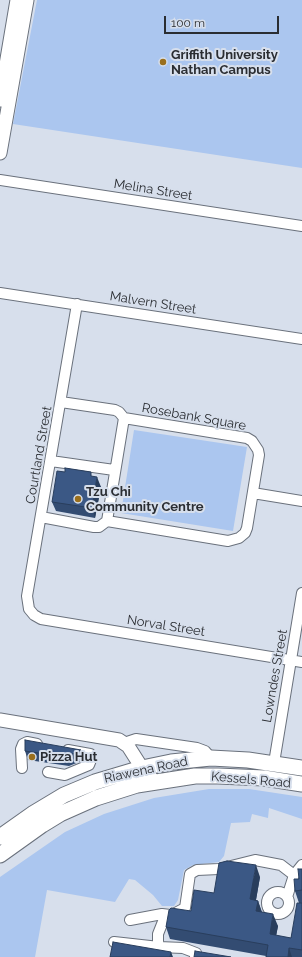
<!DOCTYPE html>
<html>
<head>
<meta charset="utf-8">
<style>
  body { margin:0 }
  #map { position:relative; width:302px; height:957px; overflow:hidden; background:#d7dfec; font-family:Raleway,sans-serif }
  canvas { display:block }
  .scale { position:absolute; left:164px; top:16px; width:115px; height:18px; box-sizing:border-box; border:2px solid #2a2d32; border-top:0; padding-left:5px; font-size:12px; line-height:14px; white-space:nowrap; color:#2a2d32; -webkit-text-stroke:3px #d7dfec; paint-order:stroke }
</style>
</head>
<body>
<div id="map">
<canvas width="302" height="957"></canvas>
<div class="scale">100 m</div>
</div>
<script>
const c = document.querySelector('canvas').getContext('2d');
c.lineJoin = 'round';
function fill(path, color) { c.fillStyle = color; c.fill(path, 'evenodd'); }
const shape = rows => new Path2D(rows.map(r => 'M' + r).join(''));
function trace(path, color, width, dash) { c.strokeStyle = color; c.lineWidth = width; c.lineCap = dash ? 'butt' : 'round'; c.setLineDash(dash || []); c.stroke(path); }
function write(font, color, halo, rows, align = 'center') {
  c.font = font + ' Raleway,sans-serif'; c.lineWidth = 4; c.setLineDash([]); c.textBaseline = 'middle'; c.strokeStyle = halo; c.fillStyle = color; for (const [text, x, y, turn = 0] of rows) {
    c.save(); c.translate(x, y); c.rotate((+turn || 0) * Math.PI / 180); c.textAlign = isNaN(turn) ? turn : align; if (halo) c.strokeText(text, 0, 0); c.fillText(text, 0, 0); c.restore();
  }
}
const green = shape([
  [37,0,302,0,302,168,13,124],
  [134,430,247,447,233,531,121,513],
  [209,789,249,789,302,797,302,819,269,808,268,818,252,814,250,822,231,823,224,856,219,862,193,865,184,870,178,900,174,906,162,906,153,895,135,880,129,879,115,902,47,890,35,957,0,957,0,877,65,832,104,814,154,798]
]);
const minor = shape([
  [0,180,302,226],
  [0,293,302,339],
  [77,304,27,596,29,609,34,615,41,619,302,662],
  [61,402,115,410,119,412,124,418],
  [124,418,247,438,252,441,258,450,259,455,247,528,245,533,239,538,228,541,107,521,124,418],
  [51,461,114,470],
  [253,493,302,501],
  [41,517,94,527,99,527,107,521],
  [124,743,136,739,197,748,205,751,211,758],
  [274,763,302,593],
  [22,768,21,749,23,744,27,742,37,744],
  [48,772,65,775,89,765,91,760,90,754,68,750],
  '267 903a11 11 0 1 1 22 0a11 11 0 1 1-22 0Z',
  [287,897,294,875,302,865],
  [130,920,162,914,170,915],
  [114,942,159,947],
  [195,957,196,953,183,948,159,947,158,941,158,934,164,919,185,908,190,874,197,870,219,869,255,860,281,865,294,875]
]);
const major = shape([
  [0,100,17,0],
  [0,153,27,0],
  [0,720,119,740,128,746,142,768,154,781]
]);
const highway = shape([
  [0,837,34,813,64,795,95,782,142,768,171,762,211,758,248,760,302,768],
  [0,855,42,825,60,814,96,798,137,785,195,776,218,776,264,778,302,784]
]);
const wall = shape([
  [93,477,101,487,95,518,56,511,52,502],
  [81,750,84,760,69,766,28,760,25,751],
  [302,869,302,903,300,903,302,903,302,957,266,957,266,956,170,939,166,927,191,911,214,893,260,877,256,900,258,901,262,912,278,926,276,936,291,938,299,903,295,891]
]);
const shadedWall = shape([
  [97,477,101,487,95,518,92,508],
  [256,865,260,877,254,911,250,899],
  [258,901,262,913,256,911],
  [273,914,278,926,274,946,270,934],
  [289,948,292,957,288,957],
  [171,952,173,957,170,957]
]);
const building = shape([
  [65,468,91,472,91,476,97,477,92,508,52,502,57,471,65,472,65,468],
  [25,740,81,750,66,757,25,751,25,740],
  [227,861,256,865,250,899,258,901,256,911,273,914,270,934,291,938,297,903,302,903,302,950,289,948,288,957,266,957,268,945,166,927,169,910,171,908,191,911,194,890,214,893,219,863,227,861],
  [298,869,302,869,302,890,295,891,294,879,299,879,298,869],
  [113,942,171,952,170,957,110,957,113,942],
  [195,951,231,957,194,957,195,951]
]);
const markers = [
  [163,62,4,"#9a6f1d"],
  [78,499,4,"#9a6f1d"],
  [32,757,4,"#9a6f1d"]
];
const poiNames = [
  ["Griffith University",171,55],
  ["Nathan Campus",171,70],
  ["Tzu Chi",86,492],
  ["Community Centre",86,507],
  ["Pizza Hut",40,757]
];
const streetNames = [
  ["Melina Street",153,190,9],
  ["Malvern Street",153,303,9],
  ["Rosebank Square",194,417,10],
  ["Courtland Street",39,455,-80],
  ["Norval Street",166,626,9],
  ["Lowndes Street",275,676,-80],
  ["Riawena Road",146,770,-12],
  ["Kessels Road",251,780,5]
];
fill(green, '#abc6ef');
trace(minor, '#6a717c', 12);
trace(major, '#6a717c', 15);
trace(highway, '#6a717c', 17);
trace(minor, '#fff', 10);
trace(major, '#fff', 13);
trace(highway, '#fff', 15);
fill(wall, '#334c72');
fill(shadedWall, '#293e5d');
fill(building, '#3b5885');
trace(building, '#293e5d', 1);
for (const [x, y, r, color] of markers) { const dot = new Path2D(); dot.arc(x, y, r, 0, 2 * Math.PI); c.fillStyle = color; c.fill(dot); trace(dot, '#d7dfec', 1.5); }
write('bold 13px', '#2a2d32', '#d7dfec', poiNames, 'left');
write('13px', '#2a2d32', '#d7dfec', streetNames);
</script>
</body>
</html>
